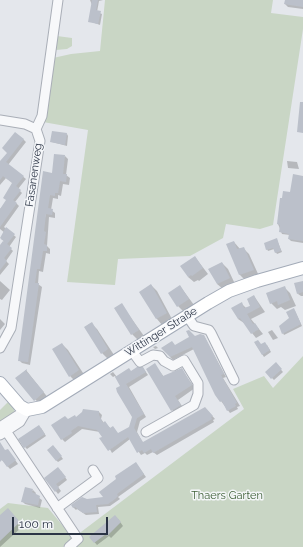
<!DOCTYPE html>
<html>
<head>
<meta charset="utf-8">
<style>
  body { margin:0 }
  #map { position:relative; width:303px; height:547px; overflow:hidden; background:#e4e7ec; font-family:Raleway,sans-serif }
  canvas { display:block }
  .scale { position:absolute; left:12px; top:517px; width:96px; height:18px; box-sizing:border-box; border:2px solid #2b3445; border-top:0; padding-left:5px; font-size:12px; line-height:14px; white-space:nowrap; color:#2b3445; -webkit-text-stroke:3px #f4f6f9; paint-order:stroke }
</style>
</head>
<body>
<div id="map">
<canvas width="303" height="547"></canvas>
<div class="scale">100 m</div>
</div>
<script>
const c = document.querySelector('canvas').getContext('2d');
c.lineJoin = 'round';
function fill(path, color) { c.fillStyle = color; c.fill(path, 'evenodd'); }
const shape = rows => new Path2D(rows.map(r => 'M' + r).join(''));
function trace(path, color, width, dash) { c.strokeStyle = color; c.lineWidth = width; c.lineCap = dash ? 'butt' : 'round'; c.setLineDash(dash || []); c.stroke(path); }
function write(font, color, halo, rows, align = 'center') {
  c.font = font + ' Raleway,sans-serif'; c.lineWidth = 3; c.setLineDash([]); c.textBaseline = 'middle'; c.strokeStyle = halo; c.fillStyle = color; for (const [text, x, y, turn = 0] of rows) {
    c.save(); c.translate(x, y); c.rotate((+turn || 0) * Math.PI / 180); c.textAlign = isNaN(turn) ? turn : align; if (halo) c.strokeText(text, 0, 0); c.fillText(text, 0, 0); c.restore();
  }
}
const green = shape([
  [105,0,273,0,271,13,303,17,303,29,273,225,260,229,226,224,223,238,190,256,118,259,115,285,67,282,88,130,43,122,53,58,71,54,100,51],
  [57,36,72,38,72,46,67,49,56,50],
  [303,356,303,547,72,547,73,538,63,547,0,547,0,509,8,503,48,508,73,538,244,409,233,389,264,376,273,388],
  [6,396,15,407,14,413,0,423,0,410,8,402,4,398]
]);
const shadow = shape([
  [90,0,103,0,99,1,97,12,102,14,100,25,89,21,92,5],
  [286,0,303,0,303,9,288,7,285,4],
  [67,134,68,136,67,146,52,142],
  [23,139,26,142,8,165,26,179,18,189,22,193,15,202,19,206,4,227,16,237,9,247,13,251,6,261,9,264,0,275,0,247,4,241,1,239,5,233,0,229,0,209,8,201,13,183,6,178,0,185,0,164],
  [65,156,68,159,66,175,70,178,69,185,63,184,61,196,58,195,58,199,53,198,51,210,55,213,55,218,49,217,47,246,50,249,50,254,46,253,43,272,39,271,38,284,42,287,30,365,22,363,19,360,53,174],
  [287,161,297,162,299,169,288,168],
  [303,177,303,243,291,241,289,239,290,235,282,234,278,224,291,193],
  [277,240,282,252,277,254,274,249,268,251,267,249],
  [234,242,240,249,243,248,249,254,259,276,246,281,240,275,228,244],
  [195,257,208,274,199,281,198,280,194,282,188,277],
  [222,263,228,269,235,284,223,289,217,284],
  [0,281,10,290,2,300,0,299],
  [303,282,303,296,301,296,298,294],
  [151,285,157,291,172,319,162,325,157,319,141,293],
  [180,286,194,305,184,312,178,306],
  [284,287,290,293,296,306,285,310,281,307,277,309,271,303],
  [254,296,265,312,251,319,263,334,256,338,244,323,238,319,241,303,246,308,251,306],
  [121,304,144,336,138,340,132,334],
  [295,311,302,326,284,335,283,333],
  [0,319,5,324,0,330],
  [91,323,97,329,114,355,108,359,102,353,85,327],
  [272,330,278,338,273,340,268,332],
  [204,336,226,377,223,378,240,406,237,407,238,409,230,413,221,401,194,349,173,360,170,357,172,342,175,346,195,337],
  [255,343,262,345,267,345,271,352,264,357],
  [62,344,68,350,85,376,76,382,70,376],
  [156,346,158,348,155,349,153,347],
  [276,364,283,372,274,380,266,372],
  [155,365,164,377,181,369,195,388,178,400,184,409,176,414,172,410],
  [143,368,148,375,129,387,146,417,140,421,137,432,143,443,208,411,215,419,213,420,214,422,157,455,153,452,147,455,145,453,141,455,130,439,112,453,100,432,82,429,65,442,62,439,68,420,99,412,102,415,101,419,104,423,118,434,130,427,133,417,121,386,115,376,113,377,110,374,113,372,117,377],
  [26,370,49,399,41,406,17,378],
  [41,428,46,436,27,449,25,447],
  [55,448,63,459,58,462,56,460],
  [0,449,10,453,18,464,10,469,0,458],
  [138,466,146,477,118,497,120,499,110,506,98,507,99,514,86,515,77,509,76,510,72,506,87,500,105,498],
  [61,471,67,480,58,487,61,491,58,494,46,478],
  [33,490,36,493,35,495,42,500,40,508,25,504,22,501],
  [8,510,23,526,0,547,0,517],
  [118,519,123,526,111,538,109,536,97,545,90,537]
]);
const building = shape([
  [92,0,98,0,96,10,101,11,98,24,88,22],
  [285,0,303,0,303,7,284,4],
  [300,102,303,102,303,133,297,132],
  [52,131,67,133,65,145,50,142],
  [15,132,24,139,6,162,24,176,16,186,21,190,13,200,17,203,0,227,0,209,6,200,3,198,12,183,3,176,0,180,0,161,7,153,2,148],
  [54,154,65,155,63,174,67,174,66,182,60,181,58,193,55,193,55,196,50,195,48,208,53,209,52,215,46,214,44,231,46,232,44,244,47,245,47,251,43,251,40,269,37,269,35,283,39,283,28,362,18,361,43,171,52,173],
  [293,174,303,176,303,241,288,239,289,234,279,232,280,225,277,224,280,198,282,198,283,191,290,192],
  [6,227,15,234,7,244,12,248,4,258,7,261,0,270,0,245,3,241,5,242,0,238],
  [277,238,281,251,275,253,273,248,266,250,264,243],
  [234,241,237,249,244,247,254,270,239,275,226,244],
  [195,256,203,268,192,276,191,275,188,277,180,266],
  [222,262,230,278,217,284,208,269],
  [303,281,303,292,297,294,294,283],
  [151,284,167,313,156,319,139,292],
  [180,285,189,299,177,307,168,293],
  [285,286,290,300,278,305,277,301,270,304,266,293],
  [254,295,260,307,247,314,253,324,255,323,259,329,251,334,240,318,238,319,231,308,242,302,244,308,250,306,247,299],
  [122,303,139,330,131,335,114,308],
  [294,308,301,324,282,334,279,326,289,318,286,312],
  [92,322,108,349,101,354,84,327],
  [189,330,195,336,200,334,204,335,224,374,221,375,237,403,235,404,236,406,227,411,222,401,220,402,215,395,192,347,170,357,161,348,172,341,175,345,189,337,186,331],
  [258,340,261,344,265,342,270,350,262,355,254,342],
  [62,343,79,370,69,377,52,349],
  [276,362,282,369,271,379,265,372],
  [155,363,163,376,182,368,192,385,175,396,181,405,171,411,146,369],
  [137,367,143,367,146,372,126,384,144,414,137,418,134,428,143,442,205,407,213,416,211,417,212,419,153,453,151,449,144,453,142,450,137,453,128,437,108,451,99,438,102,437,97,430,78,426,71,431,72,433,61,440,51,425,65,416,68,419,75,415,76,417,82,412,83,409,99,411,99,415,103,423,105,421,110,428,113,426,118,433,129,427,132,417,117,392,116,388,120,386,115,377,129,368,131,371],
  [27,369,26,373,27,372,44,392,34,401,15,378],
  [39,425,45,434,24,448,18,439],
  [0,442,5,450,8,449,16,460,7,467,2,460,0,462],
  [53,445,62,456,56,461,47,450],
  [136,462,144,474,117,494,118,496,115,499,108,504,96,505,97,512,83,513,75,507,73,508,71,505,82,497,87,499,103,497,99,492,116,479,115,476],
  [58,467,66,477,56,484,59,488,55,492,44,478],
  [25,487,33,489,32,492,40,496,38,505,21,502],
  [8,508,20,522,0,541,0,515],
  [115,515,121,522,107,536,106,534,94,543,89,537]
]);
const minor = shape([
  [0,120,25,124,36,129],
  [187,316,194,326,209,330,211,333,234,380],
  [0,348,11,328,40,141,36,129,42,116,58,0],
  [132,351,140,362,153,355,160,356,164,361,173,366,184,360,198,383,198,394,194,405,146,432],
  [0,427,26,410],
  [6,431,78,539,69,547],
  [0,435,20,422,27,410],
  [57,508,98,478,93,470]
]);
const major = shape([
  [0,383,20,406,27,410,42,407,208,303,229,291,257,281,303,268]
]);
const streetNames = [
  ["Fasanenweg",34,175,-82],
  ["Wittinger Straße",161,332,-32]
];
const parkNames = [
  ["Thaers Garten",227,496]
];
fill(green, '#c9d6c5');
fill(shadow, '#0003');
fill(building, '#bbc0ca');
trace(minor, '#a9aeb7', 11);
trace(major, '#a3abb8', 14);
trace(minor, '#f7f8fa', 9);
trace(major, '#fff', 12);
write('11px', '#2b3445', '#f4f6f9', streetNames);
write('11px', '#3f6138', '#f4f6f9', parkNames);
</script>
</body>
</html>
